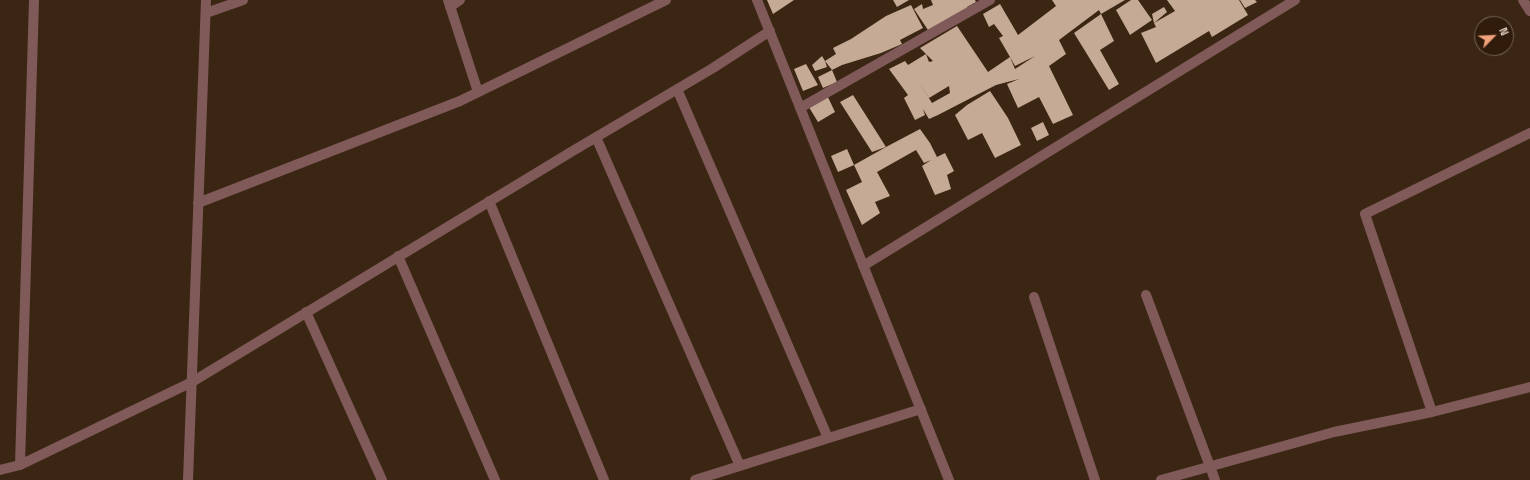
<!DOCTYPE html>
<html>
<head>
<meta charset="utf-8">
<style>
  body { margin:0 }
  #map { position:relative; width:1530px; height:480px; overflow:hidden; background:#3b2614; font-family:"Space Grotesk",sans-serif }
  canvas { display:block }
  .north { position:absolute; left:1474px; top:16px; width:40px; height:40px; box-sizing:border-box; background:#311c0b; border:1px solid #766455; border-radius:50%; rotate:66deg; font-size:11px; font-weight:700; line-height:16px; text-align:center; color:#ded0c5 }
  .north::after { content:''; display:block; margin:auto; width:14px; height:18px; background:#f1a17c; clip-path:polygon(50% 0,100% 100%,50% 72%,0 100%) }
</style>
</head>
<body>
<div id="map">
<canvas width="1530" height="480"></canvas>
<div class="north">N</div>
</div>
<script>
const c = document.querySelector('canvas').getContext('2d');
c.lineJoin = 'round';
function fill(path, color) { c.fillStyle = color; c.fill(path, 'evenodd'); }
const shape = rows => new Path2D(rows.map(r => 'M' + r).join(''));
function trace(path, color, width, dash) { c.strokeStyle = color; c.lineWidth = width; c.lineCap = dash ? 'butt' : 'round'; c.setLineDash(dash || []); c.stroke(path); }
const building = shape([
  [767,0,794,0,773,14],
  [893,0,909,0,897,7],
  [931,0,975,0,976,2,967,7,968,9,928,30,914,9,922,4,923,9,933,5],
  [1052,0,1125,0,1101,14,1099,10,1059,40,1066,54,1049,66,1073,115,1053,124,1039,97,1018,108,1007,84,1019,79,996,85,938,115,929,119,923,109,925,115,915,120,904,98,908,95,889,69,905,61,908,65,926,54,929,62,933,61,920,48,957,26,988,72,1010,57,1015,69,1035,56,1015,66,1010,57,999,38,1003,36,994,24,989,27,983,14,1000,4,1018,35,1056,6],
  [915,76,929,98,949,86,950,93,932,103],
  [1131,0,1138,0,1152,20,1130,35,1116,10],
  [1167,0,1239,0,1248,15,1212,37,1209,31,1156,63,1141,33,1156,27,1154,23,1175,11],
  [1240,0,1255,0,1257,2,1245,8],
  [911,5,923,28,900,40,902,44,881,53,842,65,832,70,837,82,823,88,818,77,832,70,825,61,827,67,815,71,812,65,822,56,825,61,836,54,833,48,851,39,886,16],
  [1164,7,1167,12,1154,23,1152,14],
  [1101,14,1114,41,1100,50,1119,84,1109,90,1074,33],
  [806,64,818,85,803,91,794,69],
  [990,91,1008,118,1021,145,995,158,982,133,968,140,955,115,967,105],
  [826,93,835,112,818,122,807,104],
  [853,95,886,147,920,129,930,143,937,157,945,153,954,171,947,175,951,189,935,195,922,166,931,160,924,163,916,150,877,172,890,196,875,202,880,213,862,225,846,190,862,182,854,165,886,147,872,152,840,102],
  [1043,122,1049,135,1037,141,1031,128],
  [847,149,854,165,838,172,831,156]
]);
const minor = shape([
  [448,0,478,92],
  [757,0,949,480],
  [1523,0,1530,11],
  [450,7,460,0],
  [206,13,243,0],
  [677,89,828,438],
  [800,108,990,0],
  [596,137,740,466],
  [489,201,604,480],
  [198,203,460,101,666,0],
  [398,256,495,480],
  [863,266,1295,0],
  [1146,295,1215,480],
  [1034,297,1095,480],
  [306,312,382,480],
  [1432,412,1365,214,1530,133],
  [20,465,192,382,571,152,713,68,770,31],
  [0,470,20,465,34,0],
  [188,480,206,0],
  [695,480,921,409],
  [1161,480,1334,432,1432,412,1530,387]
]);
fill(building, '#c5aa95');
trace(minor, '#805959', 10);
</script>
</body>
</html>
